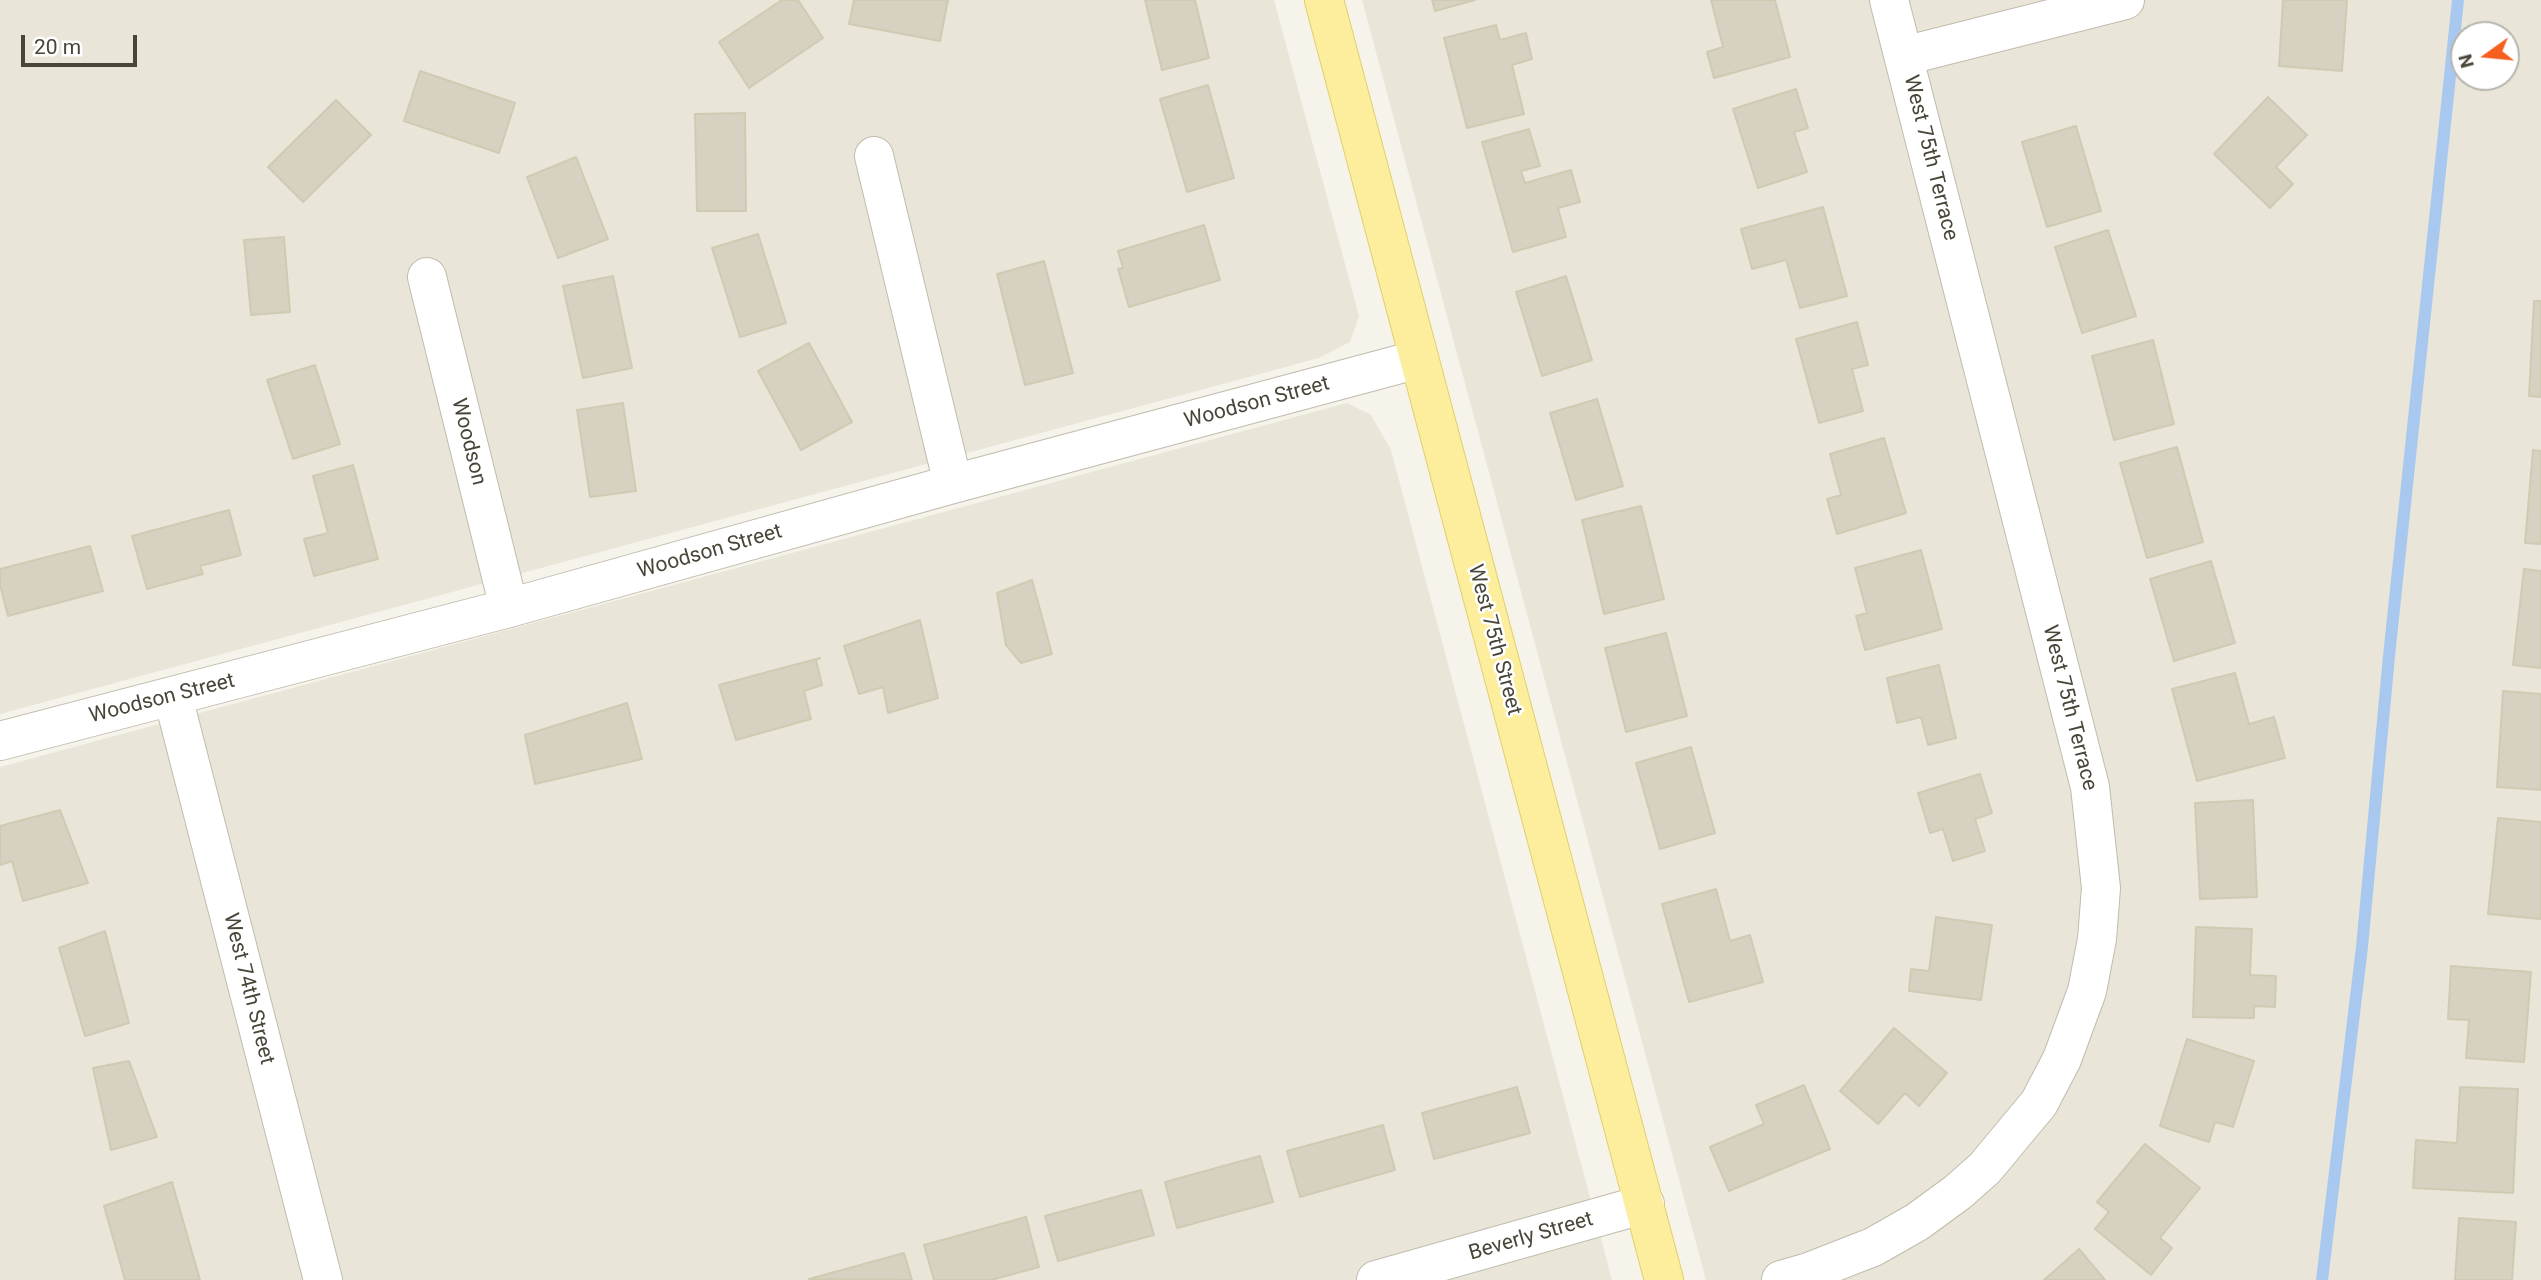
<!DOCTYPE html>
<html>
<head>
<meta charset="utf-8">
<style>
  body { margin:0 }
  #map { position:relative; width:2541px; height:1280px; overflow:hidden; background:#f5f3ea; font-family:Roboto,sans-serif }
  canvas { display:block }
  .north { position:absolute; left:2450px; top:21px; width:70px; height:70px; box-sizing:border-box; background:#fff; border:2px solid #b6b5af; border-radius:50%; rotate:255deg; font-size:19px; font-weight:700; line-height:28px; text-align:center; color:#494538 }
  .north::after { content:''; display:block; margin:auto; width:24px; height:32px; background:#f56021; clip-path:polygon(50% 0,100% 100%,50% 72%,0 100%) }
  .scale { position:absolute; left:21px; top:35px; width:116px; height:32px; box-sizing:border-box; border:4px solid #494538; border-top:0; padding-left:9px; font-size:21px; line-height:24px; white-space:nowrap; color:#494538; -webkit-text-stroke:5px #fff; paint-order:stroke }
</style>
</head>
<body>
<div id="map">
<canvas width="2541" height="1280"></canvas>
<div class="north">N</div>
<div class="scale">20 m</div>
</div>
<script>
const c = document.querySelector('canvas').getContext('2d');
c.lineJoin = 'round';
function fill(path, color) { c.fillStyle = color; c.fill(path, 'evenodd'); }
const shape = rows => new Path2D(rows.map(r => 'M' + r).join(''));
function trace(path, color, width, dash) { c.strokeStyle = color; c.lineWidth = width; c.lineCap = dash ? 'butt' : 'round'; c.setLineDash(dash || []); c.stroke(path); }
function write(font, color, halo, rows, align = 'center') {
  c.font = font + ' Roboto,sans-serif'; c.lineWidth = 5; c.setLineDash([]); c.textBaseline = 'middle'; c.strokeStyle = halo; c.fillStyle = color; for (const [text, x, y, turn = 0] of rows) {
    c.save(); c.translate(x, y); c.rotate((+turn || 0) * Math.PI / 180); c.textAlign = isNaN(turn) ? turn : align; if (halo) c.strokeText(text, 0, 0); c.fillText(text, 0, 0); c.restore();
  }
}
const residential = shape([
  [0,0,1274,0,1359,316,1350,342,1319,358,0,714],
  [1362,0,2541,0,2541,1280,1706,1280],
  [2464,35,2506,35,2506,77,2464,77],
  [1347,403,1371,415,1391,450,1612,1280,0,1280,0,767]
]);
const stream = shape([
  [2322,1280,2362,947,2389,656,2458,0]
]);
const building = shape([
  [782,0,798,0,823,38,749,88,719,42,782,0],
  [854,0,948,0,940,41,849,24,854,0],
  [1145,0,1195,0,1209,58,1162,70,1145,0],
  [1432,0,1475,0,1435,11,1432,0],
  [1711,0,1775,0,1790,57,1714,78,1707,52,1723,47,1711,0],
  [2283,0,2347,0,2342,71,2279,66,2283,0],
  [1496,25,1500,40,1526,33,1532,59,1512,65,1524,114,1467,128,1444,38,1496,25],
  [420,71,515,103,499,153,404,121,420,71],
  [1208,85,1234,178,1187,192,1160,99,1208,85],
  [1796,89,1808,128,1794,132,1807,172,1758,188,1733,109,1796,89],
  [2268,97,2307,135,2276,167,2293,184,2270,208,2214,154,2268,97],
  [336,100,371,135,303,202,268,167,336,100],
  [745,113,746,211,697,211,695,114,745,113],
  [2076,126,2101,211,2047,227,2022,142,2076,126],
  [1529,129,1540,166,1521,171,1525,183,1571,170,1580,202,1558,208,1566,237,1513,252,1482,142,1529,129],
  [576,157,608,239,558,258,527,177,576,157],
  [1823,207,1847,296,1800,308,1786,260,1752,269,1741,229,1823,207],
  [1204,225,1220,280,1129,307,1118,269,1123,268,1118,251,1204,225],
  [2108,230,2136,316,2082,333,2055,247,2108,230],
  [758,234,786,323,740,337,712,248,758,234],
  [284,237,290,312,251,315,244,240,284,237],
  [1044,261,1073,373,1025,385,997,274,1044,261],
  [613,276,632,368,583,378,563,286,613,276],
  [1566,276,1592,360,1542,376,1516,292,1566,276],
  [2534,301,2541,301,2541,397,2529,396,2534,301],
  [1857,322,1868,365,1852,369,1863,411,1819,423,1796,339,1857,322],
  [2153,340,2174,424,2114,440,2092,356,2153,340],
  [809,343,852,422,801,450,758,371,809,343],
  [315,365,340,444,293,459,267,380,315,365],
  [1597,399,1623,486,1576,500,1550,413,1597,399],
  [623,403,636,491,590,497,577,410,623,403],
  [1884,438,1906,513,1837,534,1827,499,1841,495,1830,454,1884,438],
  [2177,447,2203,542,2147,558,2120,463,2177,447],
  [2533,450,2541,451,2541,544,2525,543,2533,450],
  [353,465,378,559,314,576,304,539,328,533,313,476,353,465],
  [1641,506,1664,599,1604,614,1582,520,1641,506],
  [229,510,241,555,200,566,203,574,147,589,132,536,229,510],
  [90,546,103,591,8,616,0,585,0,569,90,546],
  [1921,550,1942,629,1865,650,1856,616,1867,613,1855,568,1921,550],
  [2211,561,2235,643,2174,661,2150,579,2211,561],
  [2524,569,2541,571,2541,668,2513,665,2524,569],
  [1032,580,1052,654,1021,663,1006,645,997,593,1032,580],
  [920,620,938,698,888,713,883,687,859,694,844,646,920,620],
  [1666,633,1687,716,1626,732,1605,648,1666,633],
  [820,658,816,660,822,685,804,691,811,719,736,740,719,685,820,658],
  [1939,665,1956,738,1928,745,1921,717,1897,723,1887,678,1939,665],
  [2235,673,2249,724,2274,717,2285,758,2197,781,2172,689,2235,673],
  [2503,691,2541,694,2541,790,2497,787,2503,691],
  [627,703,642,759,535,784,525,735,627,703],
  [1691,747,1715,833,1660,849,1636,763,1691,747],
  [1980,774,1992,813,1975,819,1985,851,1953,861,1943,829,1930,833,1918,793,1980,774],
  [2253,800,2257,897,2200,899,2195,803,2253,800],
  [60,810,88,883,23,901,12,861,0,865,0,826,60,810],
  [2498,818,2541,822,2541,919,2488,914,2498,818],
  [1716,889,1730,941,1750,935,1763,982,1689,1002,1662,904,1716,889],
  [1936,917,1992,925,1981,1000,1909,991,1911,969,1929,971,1936,917],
  [2196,927,2252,929,2250,975,2276,976,2275,1007,2254,1006,2254,1018,2193,1017,2196,927],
  [105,931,129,1023,85,1036,59,948,105,931],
  [2451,966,2531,972,2524,1062,2466,1058,2469,1020,2448,1019,2451,966],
  [1894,1028,1947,1073,1919,1106,1905,1093,1878,1124,1840,1091,1894,1028],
  [2187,1039,2254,1061,2233,1127,2215,1122,2209,1142,2160,1126,2187,1039],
  [129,1061,157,1137,111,1150,93,1068,129,1061],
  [1804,1085,1830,1149,1729,1191,1710,1147,1764,1124,1756,1105,1804,1085],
  [1517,1087,1530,1133,1434,1159,1422,1113,1517,1087],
  [2460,1087,2518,1089,2513,1193,2413,1188,2416,1140,2457,1143,2460,1087],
  [1383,1125,1395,1170,1300,1197,1287,1151,1383,1125],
  [2145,1144,2200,1188,2160,1238,2172,1248,2151,1275,2095,1229,2109,1212,2097,1202,2145,1144],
  [1260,1156,1273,1202,1177,1228,1165,1182,1260,1156],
  [172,1182,200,1280,125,1280,104,1206,172,1182],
  [1141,1190,1154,1235,1058,1261,1045,1216,1141,1190],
  [1026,1217,1039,1267,991,1280,934,1280,924,1245,1026,1217],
  [2459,1218,2516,1222,2512,1280,2455,1280,2459,1218],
  [2079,1249,2105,1280,2044,1280,2079,1249],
  [904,1253,912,1280,809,1279,904,1253]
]);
const minor = shape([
  [1904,56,2125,0],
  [874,156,953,484],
  [427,277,509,608],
  [173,697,323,1280],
  [0,741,509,608,953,484,1419,359],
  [1376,1280,1645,1204],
  [1781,1280,1809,1272,1873,1247,1917,1222,1958,1192,1985,1168,2039,1103,2062,1059,2087,991,2097,939,2101,888,2090,787,1889,0]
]);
const major = shape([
  [1324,0,1664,1280]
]);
const streetNames = [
  ["West 75th Terrace",1930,158,76],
  ["Woodson Street",1257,403,-15],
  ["Woodson",468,442,76],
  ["Woodson Street",710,552,-16],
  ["West 75th Street",1494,640,75],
  ["Woodson Street",162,699,-14],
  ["West 75th Terrace",2069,708,76],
  ["West 74th Street",248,989,76],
  ["Beverly Street",1531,1237,-16]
];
fill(residential, '#e9e6d9');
trace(stream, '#a9c8ef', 12);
fill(building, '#d6d1c0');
trace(building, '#d1cab3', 2);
trace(minor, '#c0bcad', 40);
trace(major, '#e2cf6c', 40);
trace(minor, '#fff', 38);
trace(major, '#fcee9c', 38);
write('21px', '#494538', '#fff', streetNames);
</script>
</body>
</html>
